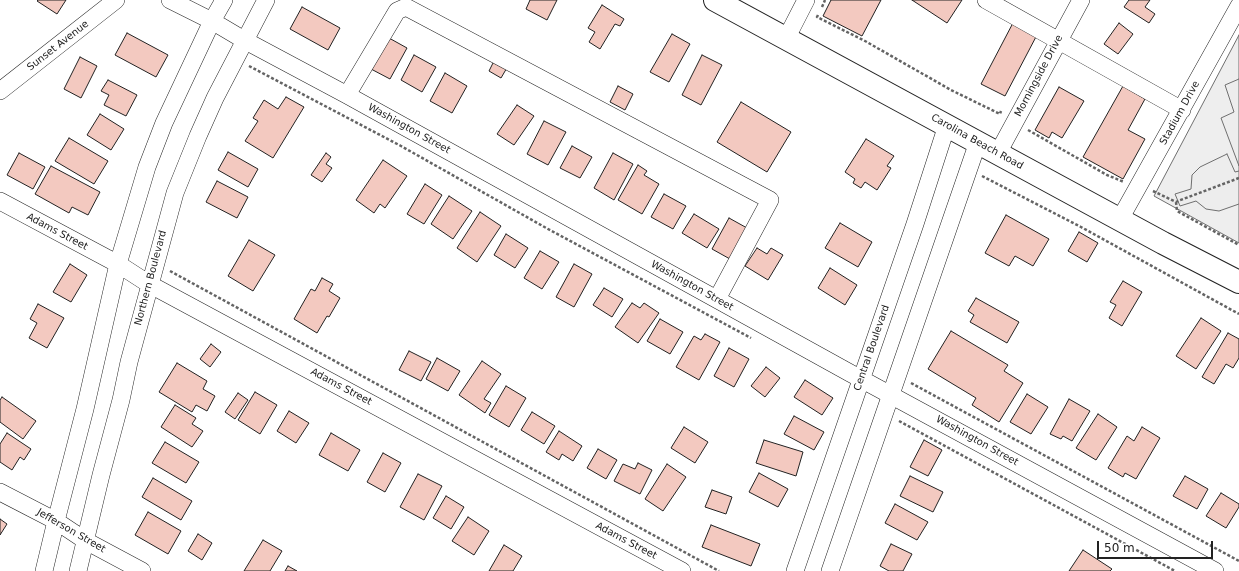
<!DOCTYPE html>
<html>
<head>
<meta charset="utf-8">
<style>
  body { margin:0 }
  #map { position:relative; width:1239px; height:571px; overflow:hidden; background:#fff; font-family:"DejaVu Sans",sans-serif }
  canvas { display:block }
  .scale { position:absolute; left:1097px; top:541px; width:116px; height:18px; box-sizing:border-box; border:2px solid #222; border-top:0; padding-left:5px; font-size:12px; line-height:14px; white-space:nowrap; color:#222; -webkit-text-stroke:3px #fff; paint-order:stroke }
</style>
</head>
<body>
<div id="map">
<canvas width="1239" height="571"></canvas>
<div class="scale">50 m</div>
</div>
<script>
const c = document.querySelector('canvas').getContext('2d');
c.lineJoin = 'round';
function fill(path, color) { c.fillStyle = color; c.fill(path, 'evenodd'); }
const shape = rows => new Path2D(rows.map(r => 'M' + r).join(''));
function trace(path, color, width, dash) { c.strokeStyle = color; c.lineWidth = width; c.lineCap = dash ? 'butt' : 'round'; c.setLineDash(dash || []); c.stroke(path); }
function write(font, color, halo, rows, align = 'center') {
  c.font = font + ' "DejaVu Sans",sans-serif'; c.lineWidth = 3; c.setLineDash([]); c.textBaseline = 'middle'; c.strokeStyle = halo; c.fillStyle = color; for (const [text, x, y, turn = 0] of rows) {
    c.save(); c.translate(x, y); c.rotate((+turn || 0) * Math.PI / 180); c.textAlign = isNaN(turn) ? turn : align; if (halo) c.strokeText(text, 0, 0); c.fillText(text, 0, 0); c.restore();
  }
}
const green = shape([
  [1239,35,1239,243,1154,196,1239,35]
]);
const parking = shape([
  [1239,79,1239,166,1221,118,1234,112,1225,85,1239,79],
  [1227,154,1235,172,1239,171,1239,204,1219,211,1206,209,1196,201,1180,206,1175,194,1191,189,1192,175,1200,167,1227,154]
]);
const building = shape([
  [38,0,66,0,57,14,37,1,38,0],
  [530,0,557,0,547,20,526,9,530,0],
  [831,0,881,0,862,36,823,16,831,0],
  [912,0,962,0,947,23,912,0],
  [1129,0,1150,0,1145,7,1155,14,1149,23,1124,7,1129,0],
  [602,5,624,19,620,26,615,24,600,49,589,42,595,32,588,28,602,5],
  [302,7,340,28,328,50,290,29,302,7],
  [1014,21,1038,33,1005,96,981,84,1014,21],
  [1119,23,1133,34,1118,54,1104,44,1119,23],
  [127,33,168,55,156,77,115,55,127,33],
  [672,34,690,44,669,82,650,72,672,34],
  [389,38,407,48,390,79,371,69,389,38],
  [414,55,436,67,422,92,401,80,414,55],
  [702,55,722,65,701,105,682,95,702,55],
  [80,57,97,66,81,98,64,89,80,57],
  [495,59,508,66,501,78,489,71,495,59],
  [445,73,467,86,452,113,430,101,445,73],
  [108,80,137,95,126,116,104,105,109,95,101,91,108,80],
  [618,86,633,94,625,110,610,102,618,86],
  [1123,86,1145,99,1128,130,1145,139,1123,179,1083,157,1123,86],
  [1059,87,1084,101,1062,138,1052,132,1049,138,1035,130,1059,87],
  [286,97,304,107,273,158,245,141,258,121,253,118,264,100,278,109,286,97],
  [741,102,791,132,767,172,717,142,741,102],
  [517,105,534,116,514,145,497,134,517,105],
  [100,114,124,129,111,150,87,135,100,114],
  [544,121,566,132,548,165,527,154,544,121],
  [69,138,108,161,94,184,55,161,69,138],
  [866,139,894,156,887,166,891,168,877,190,865,182,861,188,853,183,855,179,845,172,866,139],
  [572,146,592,157,580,178,560,168,572,146],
  [228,152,258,169,248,187,218,170,228,152],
  [19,153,45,167,33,189,7,175,19,153],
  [326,153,331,157,326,164,332,168,322,182,311,175,326,153],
  [613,153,633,164,614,200,594,188,613,153],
  [383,160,407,176,385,208,380,204,374,213,356,200,383,160],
  [638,165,647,171,644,175,659,184,642,214,618,200,638,165],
  [51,166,100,192,88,215,72,207,69,213,35,194,51,166],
  [217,181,248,197,237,218,206,202,217,181],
  [425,184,442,195,424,224,407,214,425,184],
  [664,194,686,206,673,229,651,217,664,194],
  [449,196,472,211,453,239,431,224,449,196],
  [480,212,501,226,477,262,457,248,480,212],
  [694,214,719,229,707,248,682,233,694,214],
  [1006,215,1049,239,1033,266,1015,256,1009,266,985,253,1006,215],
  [729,218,747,228,730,259,712,249,729,218],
  [840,223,872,242,858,267,825,248,840,223],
  [1079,232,1098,243,1087,262,1068,251,1079,232],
  [506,234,528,248,515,268,494,255,506,234],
  [249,240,275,255,253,291,228,276,249,240],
  [757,248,767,254,771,248,783,255,768,280,745,266,757,248],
  [540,251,559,262,542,289,524,278,540,251],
  [70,264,87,275,71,302,53,292,70,264],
  [574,264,592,274,574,307,556,297,574,264],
  [830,268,857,285,845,305,818,288,830,268],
  [322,278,333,284,329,291,340,298,329,317,327,316,317,333,294,319,311,289,315,291,322,278],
  [1123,281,1142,292,1122,326,1109,318,1116,305,1110,302,1123,281],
  [604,288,623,299,612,317,593,305,604,288],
  [976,298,1019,322,1007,343,970,322,974,315,968,311,976,298],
  [632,303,640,308,644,303,659,313,638,343,615,327,632,303],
  [38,304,64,318,47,348,29,338,37,323,30,319,38,304],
  [1201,318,1221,331,1196,369,1176,356,1201,318],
  [660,319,683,332,670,354,647,341,660,319],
  [951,331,1008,365,1004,371,1023,383,999,422,972,405,976,398,928,369,951,331],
  [1228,333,1239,339,1239,358,1233,368,1226,364,1214,384,1202,377,1228,333],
  [705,334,720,342,699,380,676,367,694,336,701,340,705,334],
  [211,344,221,352,210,367,200,359,211,344],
  [729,348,749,359,734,387,714,376,729,348],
  [409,351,431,362,421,381,399,370,409,351],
  [437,358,460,371,448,391,426,379,437,358],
  [482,361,501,374,484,399,491,403,485,413,459,395,482,361],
  [177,363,207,381,203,389,215,396,207,411,196,405,192,412,159,392,177,363],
  [766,367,780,378,765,397,751,386,766,367],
  [805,380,833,398,822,415,794,397,805,380],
  [506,386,526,398,509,427,489,415,506,386],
  [255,392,277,405,260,434,238,420,255,392],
  [238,393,248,400,235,419,225,412,238,393],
  [1027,394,1048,407,1031,434,1010,422,1027,394],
  [2,397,36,421,23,439,0,422,0,400,2,397],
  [1069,399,1090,411,1072,441,1063,436,1061,439,1050,434,1069,399],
  [175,405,196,418,192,424,203,431,192,447,161,427,175,405],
  [289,411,309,423,296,443,277,431,289,411],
  [532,412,555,426,544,444,521,430,532,412],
  [1098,414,1117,427,1096,460,1076,448,1098,414],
  [794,416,824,432,814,450,784,434,794,416],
  [684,427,708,442,695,463,671,448,684,427],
  [1142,427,1160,438,1136,479,1125,473,1123,477,1108,468,1127,436,1134,441,1142,427],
  [559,431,582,446,573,461,562,454,559,460,546,452,559,431],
  [7,433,31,449,24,460,20,457,12,470,0,462,0,444,7,433],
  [331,433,360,450,348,471,319,455,331,433],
  [764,440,803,452,796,476,756,463,764,440],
  [924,440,942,450,928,476,910,467,924,440],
  [165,442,199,462,186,483,152,463,165,442],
  [598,449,617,460,606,479,587,468,598,449],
  [383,453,401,463,385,492,367,482,383,453],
  [638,463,652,470,640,494,614,481,623,464,635,469,638,463],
  [667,464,686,477,663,511,645,499,667,464],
  [759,473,788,489,778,507,749,492,759,473],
  [418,474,442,486,424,520,400,507,418,474],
  [910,476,943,492,933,512,900,496,910,476],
  [1185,476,1208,489,1197,509,1173,496,1185,476],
  [153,478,192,501,181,520,142,497,153,478],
  [712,490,732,497,726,514,705,507,712,490],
  [1221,493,1239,504,1239,507,1226,528,1206,516,1221,493],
  [446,496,464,507,451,529,433,518,446,496],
  [895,504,928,522,917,540,885,523,895,504],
  [148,512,181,531,168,554,135,535,148,512],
  [468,517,489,531,474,555,452,541,468,517],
  [0,519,7,524,0,535,0,519],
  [711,525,760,544,751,566,702,547,711,525],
  [198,534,212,543,202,560,188,551,198,534],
  [263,540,282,551,270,571,244,571,263,540],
  [891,544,912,554,903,571,889,571,880,566,891,544],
  [504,545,522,556,513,571,489,571,504,545],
  [1083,550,1112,569,1110,571,1069,571,1083,550],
  [288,566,297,571,285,571,288,566]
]);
const path = shape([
  [822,7,825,0],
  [818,15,817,17,865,41,951,90,1000,114,1001,111],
  [249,66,401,146,548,229,751,338],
  [1028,130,1107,175,1124,182],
  [982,176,1081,227,1239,314],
  [1153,191,1176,202,1178,201,1239,178],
  [1176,202,1177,211,1239,245],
  [170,271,719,571],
  [911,383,1239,561],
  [899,421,1175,571]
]);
const minor = shape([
  [170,0,212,21,244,40,347,95,850,373,1215,571],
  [986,0,1182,110],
  [786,39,806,0],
  [0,91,116,0],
  [347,95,397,11,406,7,770,200,717,299],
  [998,153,1081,0],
  [0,201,118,264,149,284,682,571],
  [1120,219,1239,6],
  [0,492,56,521,86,541,142,571],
  [44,571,56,521,85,409,118,264,147,167,164,123,212,21,224,0],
  [78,571,101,475,121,400,129,362,175,193,198,136,215,98,266,0],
  [795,571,915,224,947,125],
  [830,571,978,142]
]);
const highway = shape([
  [715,0,1163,243,1239,282]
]);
const streetNames = [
  ["Sunset Avenue",58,46,-38],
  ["Morningside Drive",1039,76,-62],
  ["Stadium Drive",1180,113,-61],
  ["Washington Street",409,129,29],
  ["Carolina Beach Road",977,142,29],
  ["Adams Street",57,232,28],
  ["Northern Boulevard",151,278,-75],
  ["Washington Street",692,286,29],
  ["Central Boulevard",872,348,-71],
  ["Adams Street",341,387,28],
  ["Washington Street",977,441,29],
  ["Jefferson Street",71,531,30],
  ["Adams Street",626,541,28]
];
fill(green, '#eee');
trace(green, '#6f6f6f', 1);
fill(parking, '#ededed');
trace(parking, '#6f6f6f', 1);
fill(building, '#f3c9c0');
trace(building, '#222', 1);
trace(minor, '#222', 18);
trace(highway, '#222', 24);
trace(path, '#646464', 2.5, [3, 2]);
trace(minor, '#fff', 17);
trace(highway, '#fff', 22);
write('10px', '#222', '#fff', streetNames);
</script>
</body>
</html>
